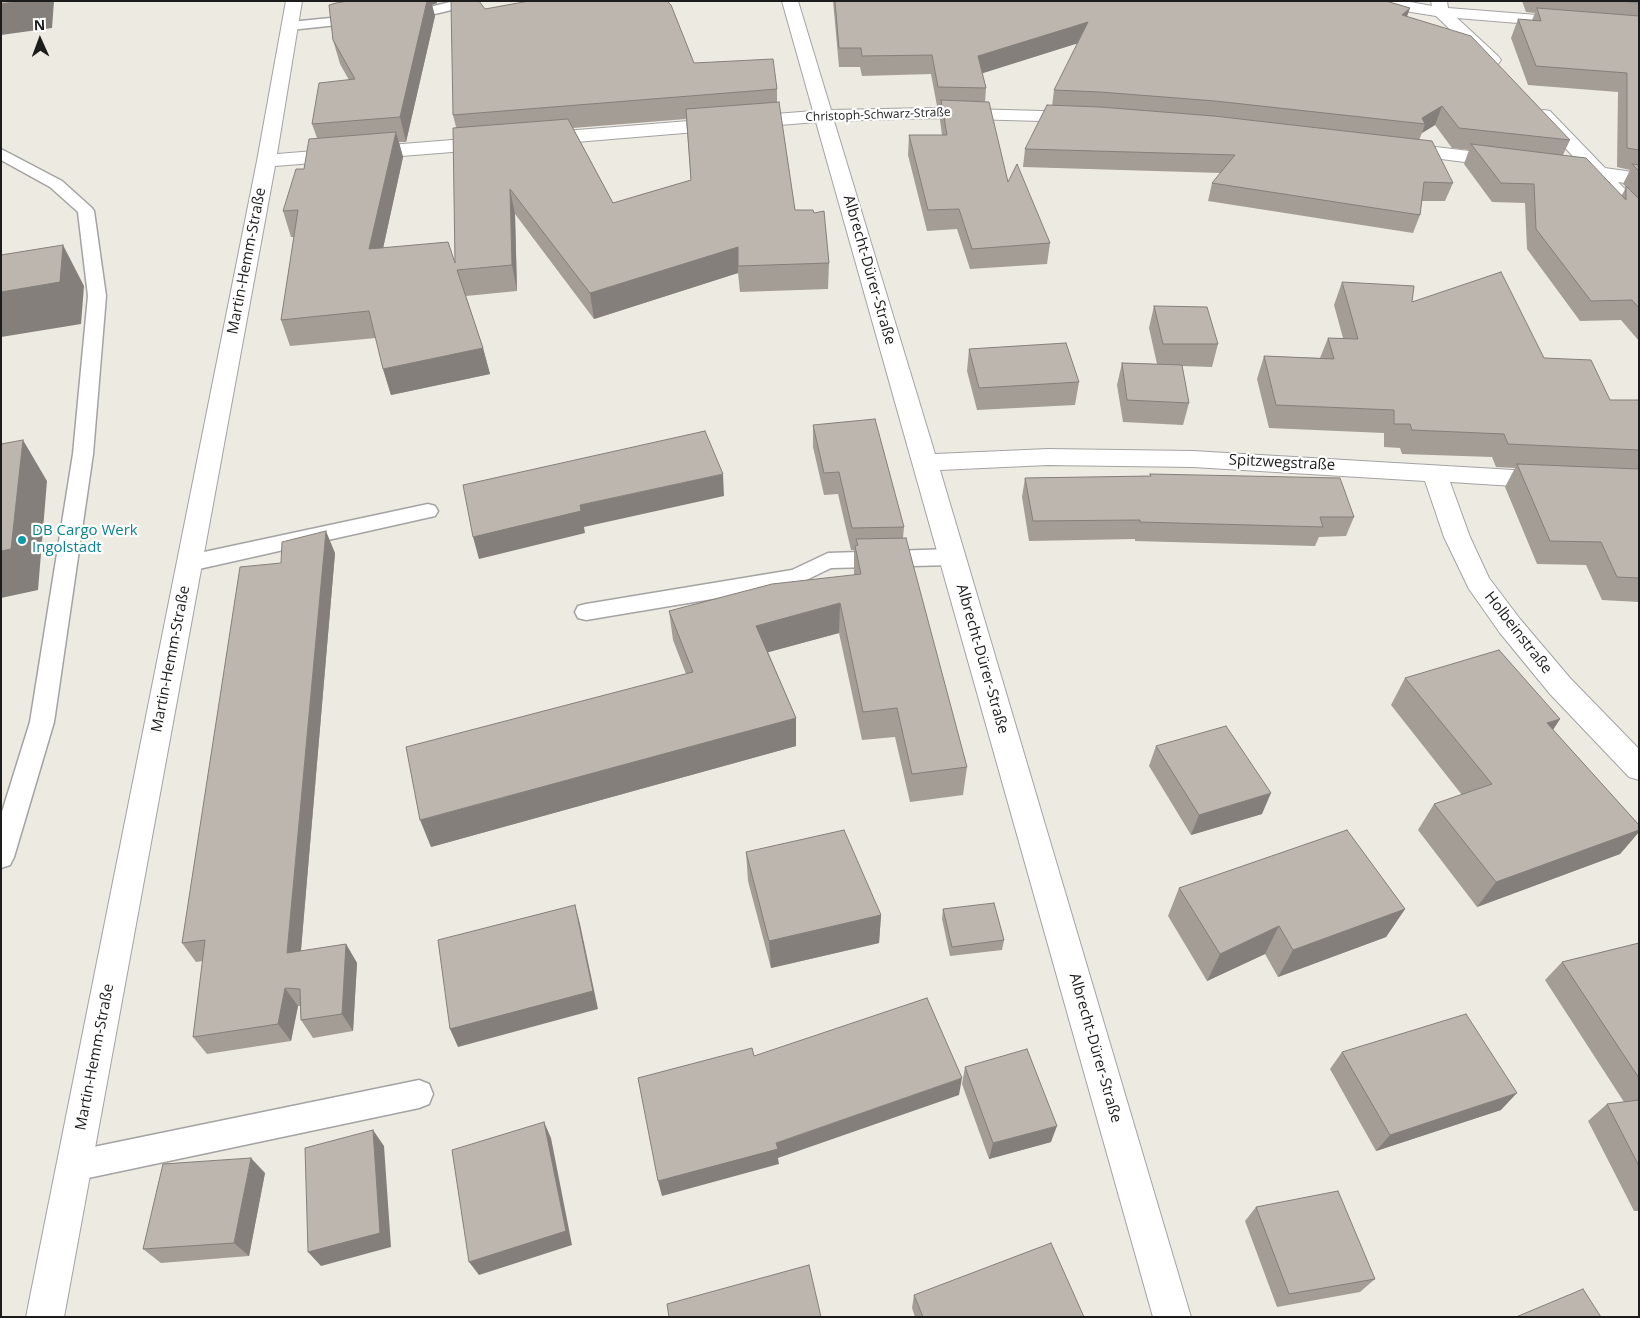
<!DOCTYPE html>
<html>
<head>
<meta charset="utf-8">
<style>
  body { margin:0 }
  #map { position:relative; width:1640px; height:1318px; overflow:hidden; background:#edeae1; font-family:"Open Sans",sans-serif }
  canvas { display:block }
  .frame { position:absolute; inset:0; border:2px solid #1c1c1c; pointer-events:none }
  .north { position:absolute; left:15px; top:15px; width:50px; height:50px; -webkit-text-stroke:4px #fff; paint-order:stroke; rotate:358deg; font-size:14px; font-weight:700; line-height:20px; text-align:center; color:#1c1c1c }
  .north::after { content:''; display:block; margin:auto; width:18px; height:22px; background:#1c1c1c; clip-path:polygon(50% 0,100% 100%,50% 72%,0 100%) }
</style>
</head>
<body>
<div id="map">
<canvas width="1640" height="1318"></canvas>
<div class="frame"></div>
<div class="north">N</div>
</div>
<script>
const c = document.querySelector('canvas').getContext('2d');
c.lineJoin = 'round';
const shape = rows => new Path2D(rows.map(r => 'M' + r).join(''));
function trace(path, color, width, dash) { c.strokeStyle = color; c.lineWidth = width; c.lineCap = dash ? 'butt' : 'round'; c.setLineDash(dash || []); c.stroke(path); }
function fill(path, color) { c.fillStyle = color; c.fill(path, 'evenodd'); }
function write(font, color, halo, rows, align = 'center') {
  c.font = font + ' "Open Sans",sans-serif'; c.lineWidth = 4.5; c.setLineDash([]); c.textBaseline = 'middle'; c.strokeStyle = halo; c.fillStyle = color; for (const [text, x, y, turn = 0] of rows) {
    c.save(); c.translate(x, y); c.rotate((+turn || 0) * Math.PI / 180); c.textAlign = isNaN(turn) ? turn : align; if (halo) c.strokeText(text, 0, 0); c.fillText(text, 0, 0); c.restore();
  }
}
const lane = shape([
  [454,1,478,1,477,4,426,16,403,18,396,14,403,10,426,8,454,1],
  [361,15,368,19,366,22,290,30,283,26,290,22,361,15],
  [1,149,62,181,92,208,94,211,106,296,93,454,54,722,14,857,10,865,1,868,1,815,30,722,73,454,88,296,78,212,50,187,1,160,1,149],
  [428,504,435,506,438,511,435,516,190,571,183,568,179,563,183,558,190,555,428,504],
  [953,549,960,552,964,557,960,562,953,565,831,568,796,585,586,620,578,618,575,612,578,606,586,604,792,570,828,553,953,549],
  [419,1080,429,1084,433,1094,429,1104,419,1108,74,1181,64,1176,59,1166,64,1156,74,1151,419,1080]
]);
const street = shape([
  [286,1,302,1,277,154,490,137,497,139,499,143,497,147,490,149,275,166,64,1317,26,1317,257,161,286,1],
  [782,1,798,1,831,110,933,108,1078,112,1084,113,1087,117,1084,121,1078,122,933,118,834,121,935,454,1048,449,1193,451,1547,472,1556,474,1559,480,1556,486,1547,488,1450,482,1470,537,1489,578,1520,619,1570,678,1639,749,1639,780,1629,777,1550,694,1500,633,1469,589,1444,537,1425,481,1193,467,1048,465,940,470,1191,1317,1153,1317,816,122,540,145,533,143,531,139,533,135,540,133,813,111,782,1],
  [1366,1,1405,1,1432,6,1431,1,1447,1,1448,8,1639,23,1639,33,1457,18,1498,56,1501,60,1498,64,1492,65,1486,64,1436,16,1374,6,1368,4,1366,1],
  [1544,110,1550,111,1605,168,1639,173,1639,185,1618,182,1639,203,1639,221,1632,219,1593,178,1557,172,1554,168,1557,164,1564,162,1581,165,1535,115,1538,111,1544,110],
  [1402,143,1503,155,1510,157,1512,161,1510,165,1503,167,1395,153,1393,149,1395,145,1402,143]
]);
const wall = shape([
  [833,1,1386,1,1410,8,1407,16,1570,140,1563,155,1622,195,1626,187,1623,184,1630,170,1617,167,1618,92,1528,85,1511,38,1518,19,1532,20,1535,13,1526,12,1522,1,1639,1,1639,341,1621,320,1580,321,1527,249,1525,203,1492,202,1464,164,1469,150,1452,148,1435,125,1422,133,1419,140,1453,183,1445,201,1422,201,1420,215,1413,233,1208,201,1212,183,1221,173,1023,167,1025,149,1052,106,1054,90,1078,43,982,73,986,88,985,102,1008,182,1050,243,1047,264,970,269,957,229,927,231,908,155,909,135,942,135,940,120,941,106,937,106,931,74,862,76,860,67,839,67],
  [437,3,432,5,435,16,406,142,399,142,403,157,383,248,455,263,456,127,453,115,485,9,694,63,777,89,777,102,795,210,829,263,828,289,740,292,738,273,594,319,515,214,517,291,466,296,483,348,490,374,391,395,383,369,376,338,290,346,281,320,294,237,291,237,283,211,304,169,317,138,312,124,349,80,340,64,333,40,329,5],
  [686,119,691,180,613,203,573,128],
  [1342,282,1412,302,1544,358,1610,400,1639,400,1639,602,1602,600,1586,565,1537,564,1505,487,1515,468,1496,467,1492,457,1402,454,1400,448,1384,447,1384,433,1269,428,1257,379,1264,356,1320,358,1328,338,1343,338,1334,305],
  [1154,306,1218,344,1212,367,1182,366,1189,403,1183,425,1123,422,1117,385,1122,363,1157,364,1149,328],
  [969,349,1079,382,1075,405,977,410,967,371],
  [813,425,904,527,903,538,967,767,963,795,910,802,895,737,862,740,839,633,768,652,796,718,796,746,431,847,686,674,673,640,669,611,854,575,854,550,851,550,838,494,824,495,813,447],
  [1150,474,1354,517,1346,536,1319,537,1315,546,1135,541,1135,539,1029,541,1022,497,1025,478,1150,476],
  [335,553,301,951,346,944,357,963,353,1031,313,1038,301,1020,300,1006,298,1006,291,1041,207,1054,193,1037,203,961,196,962,182,943,281,563],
  [1405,678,1560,719,1553,730,1639,825,1639,832,1620,854,1477,907,1418,830,1434,804,1462,795,1391,705],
  [1156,746,1262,814,1191,835,1149,766],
  [746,852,881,915,879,943,771,968,748,881],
  [1179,888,1405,909,1386,937,1278,977,1265,954,1207,981,1168,916],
  [943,909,1004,940,1002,950,950,956,942,919],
  [1639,943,1639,1211,1634,1211,1588,1121,1607,1104,1624,1102,1545,980,1562,962],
  [1342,1052,1501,1110,1376,1151,1330,1069],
  [965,1067,1051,1142,989,1159,962,1084],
  [265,1173,249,1256,161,1263,143,1249],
  [1256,1207,1375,1279,1360,1292,1277,1307,1245,1221],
  [914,1295,1084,1317,915,1317,912,1308]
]);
const shadedWall = shape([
  [19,1,54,1,52,28,1,35,1,4],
  [340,1,437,1,437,3,432,5,435,16,406,142,400,117,344,15],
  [1410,8,1403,27,1402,15],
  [1088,22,1085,41,977,75,978,56],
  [1442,106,1435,125,1422,133,1425,124,1422,118],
  [396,132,403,157,377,276,369,249],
  [510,189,515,214,517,291,512,265],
  [63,245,84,286,81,324,1,337,1,292],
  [738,247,738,273,594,319,590,293],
  [483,348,490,374,391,395,383,369],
  [23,440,47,481,38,590,1,598,1,551],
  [723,474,724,496,584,527,585,533,479,559,473,537,580,505],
  [326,531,335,553,299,972,287,953],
  [840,603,839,633,758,655,756,626],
  [796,718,796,746,431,847,420,820],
  [1560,719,1542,746,1547,723],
  [1271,793,1262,814,1191,835,1199,815],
  [1639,830,1639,832,1620,854,1477,907,1496,882],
  [575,905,580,924,598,1009,458,1047,450,1029],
  [1405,909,1386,937,1278,977,1293,950],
  [881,915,879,943,771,968,769,941],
  [1279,926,1265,954,1207,981,1220,954],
  [346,944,357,963,353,1031,342,1014],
  [285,988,298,1006,291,1041,278,1024],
  [962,1078,959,1095,778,1158,779,1164,662,1196,658,1181,776,1143],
  [1517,1093,1501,1110,1376,1151,1390,1135],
  [544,1122,551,1138,572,1245,479,1275,469,1262],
  [1057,1126,1051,1142,989,1159,993,1143],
  [373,1130,384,1146,391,1247,321,1266,308,1252],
  [251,1158,265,1173,249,1256,234,1243]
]);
const building = shape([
  [1,1,19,1,1,4,1,1],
  [348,1,427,1,400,117,312,124,319,83,355,79,333,40,329,5,336,3,348,1],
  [451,1,479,1,485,9,529,1,667,1,671,5,694,63,773,59,777,89,453,115,451,1],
  [835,1,1386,1,1410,8,1402,15,1471,36,1570,140,1459,128,1442,106,1422,118,1425,124,1215,101,1100,92,1054,90,1088,22,978,56,986,88,938,87,932,55,862,56,861,48,839,48,835,1],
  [1622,1,1639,1,1639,3,1622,1],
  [1537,8,1639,16,1639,150,1627,148,1627,73,1536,66,1518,19,1541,21,1537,8],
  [941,100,989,102,1008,182,1017,164,1050,243,972,249,959,209,928,210,909,135,947,135,941,100],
  [779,102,795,210,813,210,814,213,824,211,829,263,738,266,738,247,590,293,510,189,512,265,457,270,483,348,383,369,369,311,281,320,298,210,283,211,296,169,304,169,309,139,396,132,369,249,448,242,455,263,453,128,568,119,613,203,691,180,686,109,779,102],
  [1047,105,1100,107,1214,116,1432,141,1453,183,1424,182,1420,215,1212,183,1235,155,1025,149,1047,105],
  [1471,144,1586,158,1626,200,1626,186,1639,199,1639,308,1632,300,1591,301,1536,229,1534,184,1501,183,1471,144],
  [1632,164,1639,165,1639,171,1632,164],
  [63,245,60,282,1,292,1,255,63,245],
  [1501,272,1544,358,1591,360,1610,400,1639,400,1639,450,1508,444,1504,434,1412,430,1410,424,1394,424,1394,410,1276,405,1264,356,1334,359,1328,338,1358,339,1342,282,1414,286,1412,302,1501,272],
  [1154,306,1207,307,1218,344,1163,344,1154,306],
  [1066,343,1079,382,979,388,969,349,1066,343],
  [1122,363,1182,365,1189,403,1127,400,1122,363],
  [875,419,904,527,852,528,839,472,824,473,813,425,875,419],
  [705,431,723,474,580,505,581,511,473,537,463,485,705,431],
  [23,440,11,549,1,551,1,444,23,440],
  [1517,464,1639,469,1639,578,1617,577,1601,542,1550,541,1517,464],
  [1150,474,1340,478,1354,517,1320,517,1323,527,1140,522,1140,520,1033,521,1025,478,1151,476,1150,474],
  [326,531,287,953,346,944,342,1014,301,1020,300,989,285,988,278,1024,193,1037,205,940,182,943,240,567,281,563,282,542,326,531],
  [906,538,967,767,912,774,897,708,863,712,840,603,756,626,796,718,420,820,406,747,693,672,669,611,772,584,861,574,855,546,858,545,856,539,906,538],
  [1499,650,1560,719,1547,723,1639,825,1639,830,1496,882,1434,804,1492,784,1405,678,1499,650],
  [1226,726,1271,793,1199,815,1156,746,1226,726],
  [844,830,881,915,769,941,746,852,844,830],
  [1347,830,1405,909,1293,950,1279,926,1220,954,1179,888,1347,830],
  [994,903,1004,940,952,947,943,909,994,903],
  [575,905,593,991,450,1029,438,940,575,905],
  [1639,943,1639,1078,1562,962,1639,943],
  [927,998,962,1078,776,1143,778,1149,658,1181,638,1078,752,1048,754,1056,927,998],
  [1466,1014,1517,1093,1390,1135,1342,1052,1466,1014],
  [1027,1049,1057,1126,993,1143,965,1067,1027,1049],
  [1639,1100,1639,1166,1607,1104,1639,1100],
  [544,1122,566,1231,469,1262,452,1150,544,1122],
  [373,1130,380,1233,308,1252,305,1148,373,1130],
  [251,1158,234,1243,143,1249,163,1164,251,1158],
  [1338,1191,1375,1279,1289,1294,1256,1207,1338,1191],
  [1051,1243,1084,1317,923,1317,914,1295,1051,1243],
  [809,1265,821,1317,669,1317,667,1304,809,1265],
  [1583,1289,1601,1317,1516,1317,1583,1289]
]);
const markers = [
  [22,540,5,"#0f9aa8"]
];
const farStreetnames = [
  ["Christoph-Schwarz-Straße",878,115,-2]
];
const streetNames = [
  ["Martin-Hemm-Straße",247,261,-79],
  ["Albrecht-Dürer-Straße",869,270,74],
  ["Spitzwegstraße",1282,463,3],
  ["Holbeinstraße",1518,633,52],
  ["Martin-Hemm-Straße",171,659,-79],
  ["Albrecht-Dürer-Straße",982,659,74],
  ["Albrecht-Dürer-Straße",1095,1048,74],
  ["Martin-Hemm-Straße",95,1057,-79]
];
const cultureNames = [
  ["DB Cargo Werk",32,531],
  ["Ingolstadt",32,548]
];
trace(lane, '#a3a3a3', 3);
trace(street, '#a3a3a3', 2);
fill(lane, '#fff');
fill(street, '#fff');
fill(wall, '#a39d96');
fill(shadedWall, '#847f7a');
fill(building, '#bdb6ae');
trace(building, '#847f7a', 1);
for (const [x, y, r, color] of markers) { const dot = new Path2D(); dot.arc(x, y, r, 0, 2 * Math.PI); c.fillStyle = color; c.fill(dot); trace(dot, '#fff', 2); }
write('12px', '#1c1c1c', '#fff', farStreetnames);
write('15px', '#1c1c1c', '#fff', streetNames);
write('15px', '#0d838f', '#fff', cultureNames, 'left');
</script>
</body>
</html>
